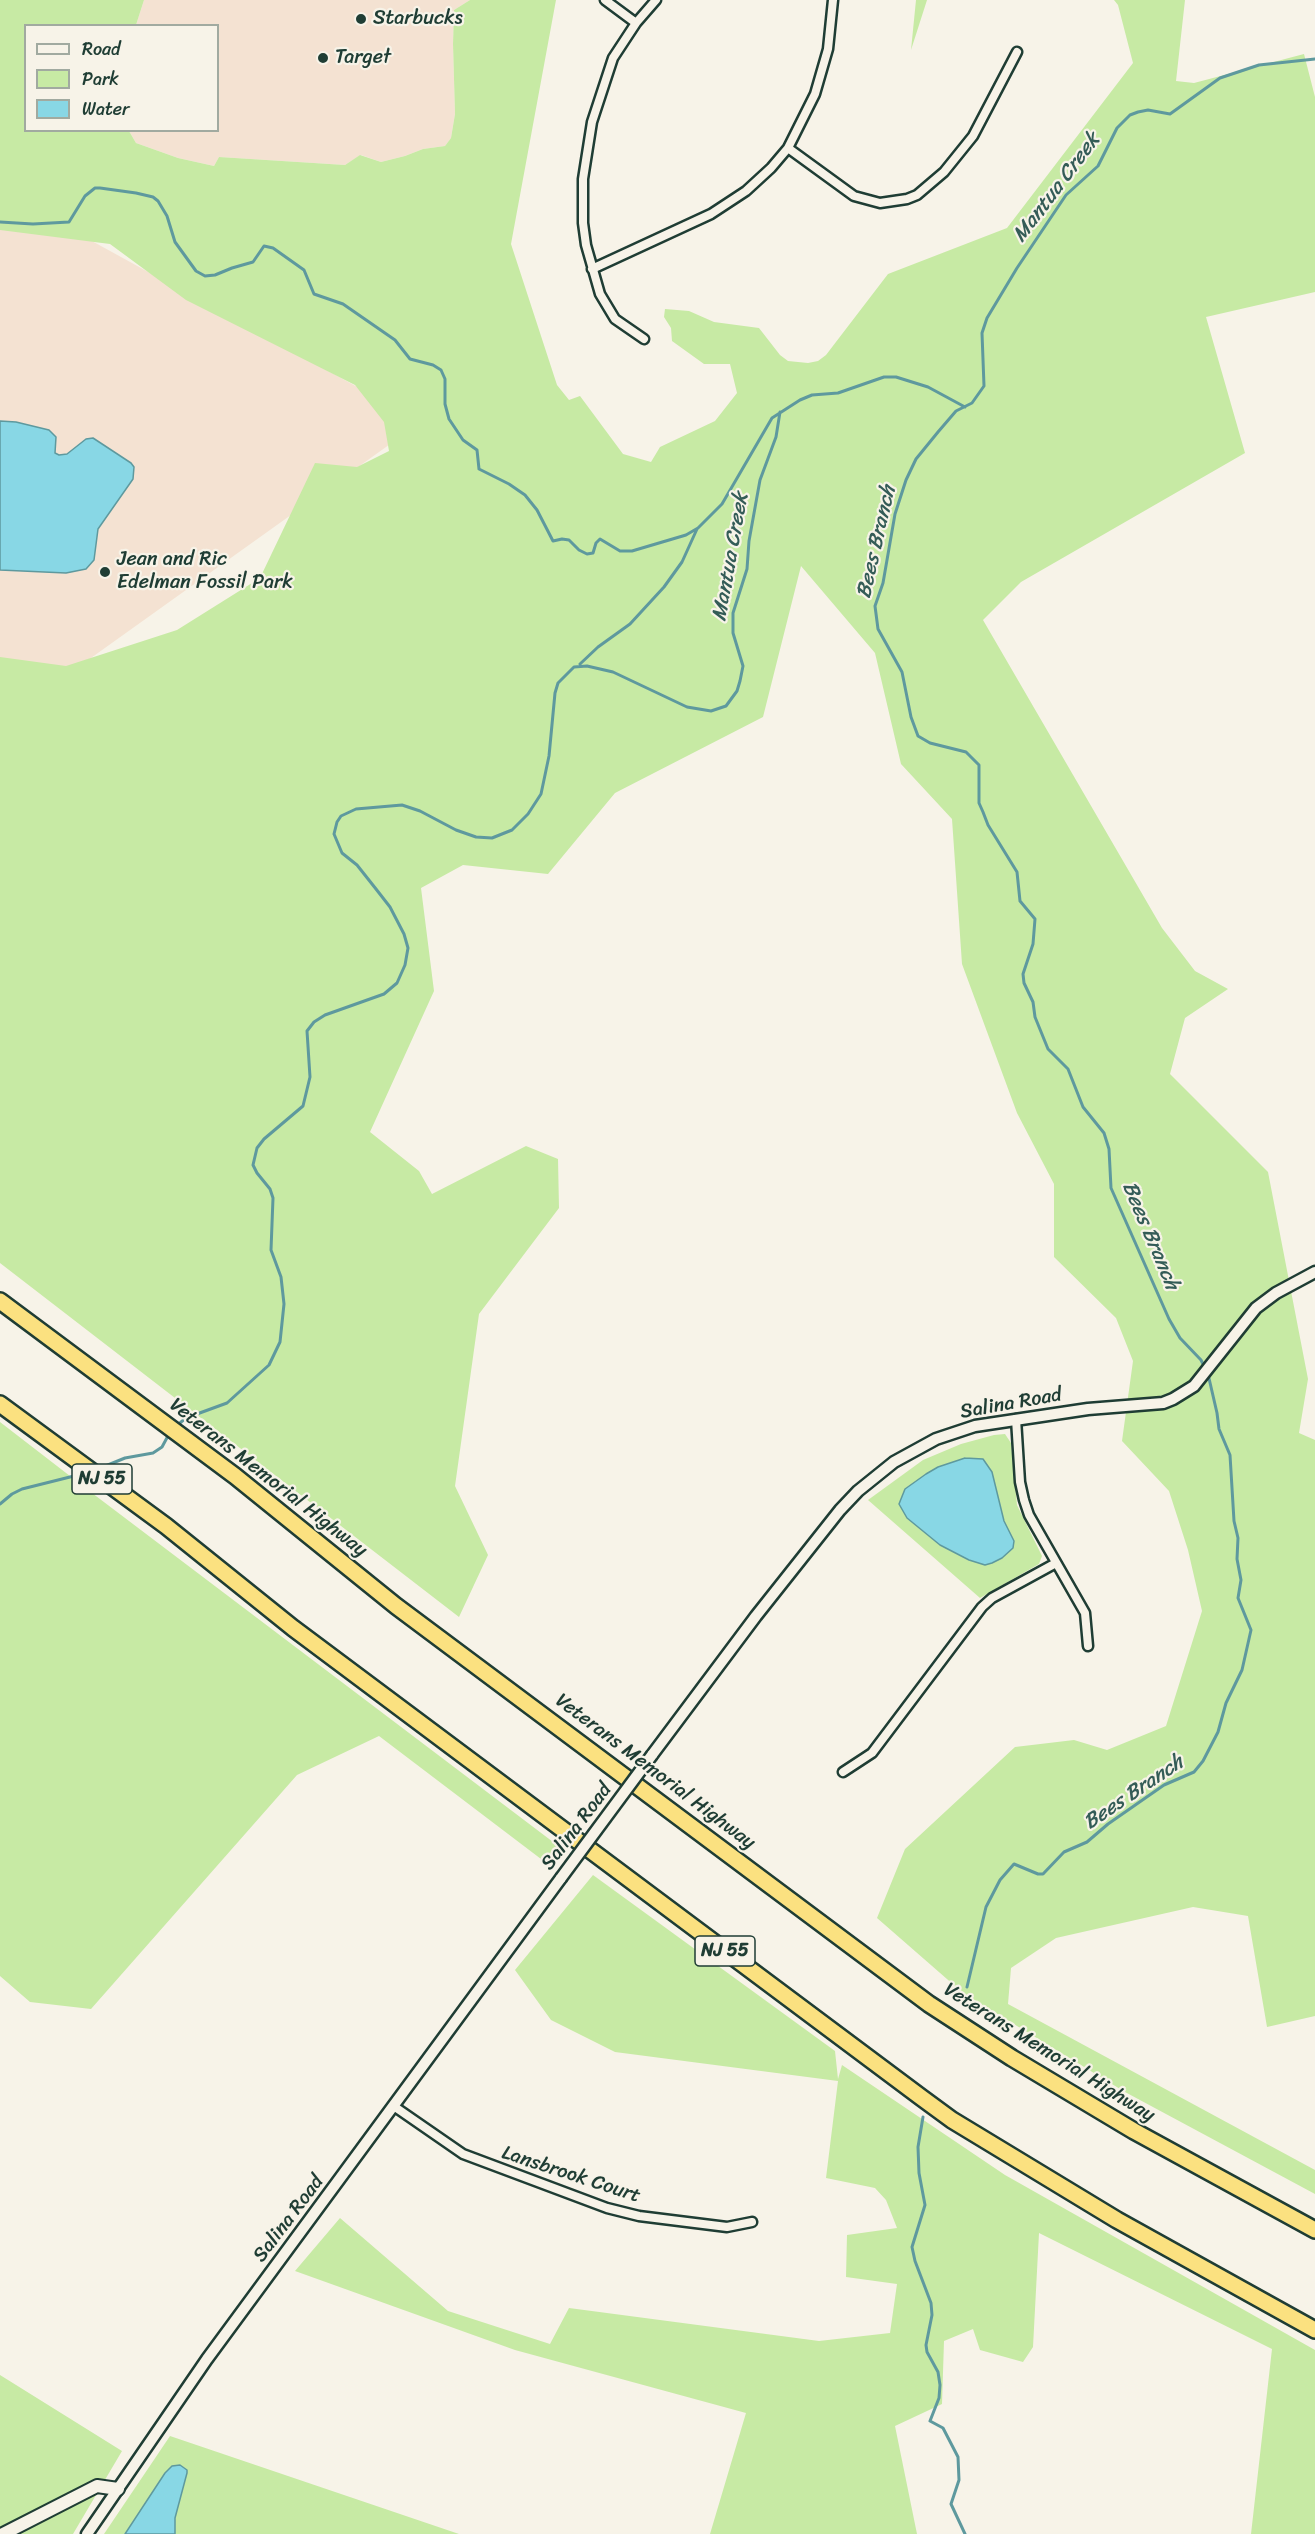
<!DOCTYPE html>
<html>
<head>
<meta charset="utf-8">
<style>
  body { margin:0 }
  #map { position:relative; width:1315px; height:2534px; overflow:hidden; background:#f7f3e8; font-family:Sriracha,sans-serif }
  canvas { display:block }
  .legend { position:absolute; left:24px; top:24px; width:195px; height:108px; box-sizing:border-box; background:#f7f3e8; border:2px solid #a1aaa0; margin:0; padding:8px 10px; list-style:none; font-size:18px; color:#1f3d34 }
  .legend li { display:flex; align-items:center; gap:12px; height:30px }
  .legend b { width:30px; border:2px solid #a1aaa0 }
</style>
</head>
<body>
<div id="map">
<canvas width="1315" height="2534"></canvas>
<ul class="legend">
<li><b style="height:8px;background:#f7f3e8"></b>Road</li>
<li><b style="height:16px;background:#c7eaa4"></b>Park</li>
<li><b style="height:16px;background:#88d7e5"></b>Water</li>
</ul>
</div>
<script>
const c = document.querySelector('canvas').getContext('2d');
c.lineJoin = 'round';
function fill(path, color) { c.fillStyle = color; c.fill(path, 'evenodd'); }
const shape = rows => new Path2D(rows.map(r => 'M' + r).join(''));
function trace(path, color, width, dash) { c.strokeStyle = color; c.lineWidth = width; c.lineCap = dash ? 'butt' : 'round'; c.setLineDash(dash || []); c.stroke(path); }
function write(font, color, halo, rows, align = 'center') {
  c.font = font + ' Sriracha,sans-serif'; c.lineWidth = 4.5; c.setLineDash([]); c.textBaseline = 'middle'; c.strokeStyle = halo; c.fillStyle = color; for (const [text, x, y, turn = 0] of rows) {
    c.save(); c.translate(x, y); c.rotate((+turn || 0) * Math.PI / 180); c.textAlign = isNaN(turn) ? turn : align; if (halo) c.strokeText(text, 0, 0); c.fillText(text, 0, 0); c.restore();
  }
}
const built = shape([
  [144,0,470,0,454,10,453,44,455,114,451,138,445,146,423,149,405,156,381,162,361,155,345,165,219,157,214,166,178,158,136,143,129,131,218,130,218,26,136,25],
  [0,222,61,224,421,422,0,723]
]);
const green = shape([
  [0,0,144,0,136,25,26,26,26,130,129,131,136,143,178,158,214,166,219,157,345,165,360,155,381,162,405,156,423,149,445,146,451,138,455,114,453,44,454,10,470,0,556,0,511,244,557,385,569,400,580,396,623,454,651,462,660,447,715,421,737,393,730,364,704,364,672,341,671,328,664,317,665,309,689,311,714,322,759,328,780,355,788,361,808,363,818,361,826,355,888,274,1007,228,1133,63,1118,5,1114,0,1185,0,1176,81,1194,83,1304,54,1315,97,1315,292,1206,317,1245,453,1021,582,983,620,1162,928,1195,971,1228,989,1185,1018,1170,1074,1268,1172,1308,1379,1299,1433,1315,1440,1315,2016,1267,2027,1248,1916,1193,1907,1056,1938,1011,1968,1008,2004,1315,2170,1315,2194,1125,2092,963,1993,877,1918,905,1849,1015,1747,1074,1740,1107,1750,1166,1726,1202,1611,1188,1550,1169,1491,1122,1441,1133,1361,1116,1318,1054,1257,1054,1184,1017,1113,962,964,952,819,901,764,875,653,801,566,763,717,615,793,548,874,463,865,421,888,434,991,370,1132,419,1171,432,1194,526,1146,558,1159,559,1208,479,1314,455,1486,488,1555,459,1617,0,1263,0,657,66,666,177,630,260,578,315,463,357,467,389,451,384,422,355,385,186,300,110,244,0,230],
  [916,0,927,0,911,50],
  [0,1422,92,1493,561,1848,541,1859,379,1736,297,1775,91,2009,30,2002,0,1976],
  [1005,1434,1011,1443,1017,1505,1042,1556,1039,1564,980,1598,868,1500,923,1460,961,1444,994,1435],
  [593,1875,835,2051,838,2079,842,2065,1005,2175,1315,2350,1315,2534,1251,2534,1272,2349,1039,2233,1033,2347,1023,2362,980,2350,973,2329,944,2341,942,2404,895,2426,917,2534,710,2534,746,2413,515,2350,295,2271,340,2218,448,2311,550,2344,569,2308,819,2341,890,2333,897,2284,846,2277,847,2235,897,2228,886,2200,875,2188,826,2178,838,2081,615,2052,551,2020,515,1970],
  [0,2375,122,2451,73,2534,0,2534],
  [170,2436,459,2534,104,2534]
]);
const water = shape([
  [0,421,16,422,49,430,56,437,55,453,59,455,67,454,86,439,93,438,131,463,134,467,133,479,98,529,94,560,86,569,66,573,0,570,0,421],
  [965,1458,983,1459,992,1472,1004,1521,1014,1541,1013,1548,1002,1558,992,1563,985,1565,969,1560,940,1545,907,1518,899,1504,905,1489,926,1474,938,1467,965,1458],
  [180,2465,187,2470,187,2473,175,2518,175,2534,125,2534,165,2473,172,2466,180,2465]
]);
const stream = shape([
  [0,222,33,224,69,222,85,196,95,188,100,188,136,193,153,197,158,201,167,216,175,242,196,271,205,276,215,275,232,268,253,262,264,246,273,248,304,270,314,294,343,304,395,340,410,359,433,365,441,370,445,379,445,404,449,419,463,440,477,450,479,469,509,484,525,495,537,510,553,541,562,539,569,540,579,550,587,554,593,553,596,543,600,539,620,551,632,551,686,535,698,528,722,504,772,418,800,400,812,395,838,393,884,377,896,377,928,387,965,407],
  [580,664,598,647,630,624,664,587,682,562,697,529],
  [175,1427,186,1418,227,1403,269,1365,280,1342,284,1304,281,1277,271,1250,273,1198,270,1189,257,1173,253,1165,257,1148,264,1139,303,1106,310,1077,307,1031,314,1022,325,1015,384,994,397,983,405,965,408,948,404,934,390,907,376,889,357,865,342,853,334,834,337,822,341,816,356,809,402,805,420,811,456,830,476,837,492,838,512,830,528,814,541,794,549,756,555,693,558,683,574,667,587,666,613,672,687,707,711,711,726,706,737,691,740,681,743,666,733,633,733,613,747,569,749,541,760,480,776,437,780,412],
  [98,1469,125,1458,153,1453,162,1447,169,1434],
  [0,1504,12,1494,22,1489,86,1473],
  [967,1987,986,1907,1000,1880,1014,1864,1038,1874,1043,1874,1064,1852,1087,1842,1108,1824,1164,1785,1194,1772,1203,1761,1218,1732,1226,1703,1242,1670,1251,1630,1238,1598,1241,1580,1237,1559,1238,1538,1234,1521,1230,1455,1219,1429,1217,1413,1208,1374,1201,1360,1180,1338,1169,1319,1111,1188,1109,1149,1104,1133,1083,1107,1068,1069,1048,1049,1035,1017,1033,1002,1024,983,1023,974,1033,944,1035,919,1020,901,1017,872,988,825,983,812,979,803,979,765,966,752,930,743,918,736,911,717,902,672,878,629,875,606,883,583,895,514,906,480,916,459,938,432,956,411,972,403,984,386,982,333,987,318,1017,268,1066,195,1098,166,1117,128,1130,115,1138,112,1148,110,1170,114,1220,78,1259,65,1315,59],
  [923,2117,918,2147,919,2173,925,2205,912,2247,915,2261,931,2303,932,2315,926,2345,927,2352,938,2372,940,2385,939,2398,930,2421,943,2428,958,2457,959,2480,951,2504,965,2534]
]);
const minor = shape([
  [605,0,636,23],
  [788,148,854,196,880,203,907,199,917,195,944,172,973,136,1017,52],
  [592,269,711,214,746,191,771,168,788,148,815,94,828,49,833,0],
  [644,339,615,319,600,294,586,245,583,223,583,179,592,122,613,58,636,23,656,0],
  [1016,1419,1020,1482,1024,1500,1029,1515,1085,1613,1088,1646],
  [843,1772,872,1753,982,1607,992,1598,1056,1563],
  [395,2107,463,2154,607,2208,639,2216,727,2227,752,2222]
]);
const tertiary = shape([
  [652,1755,756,1616,840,1510,858,1491,894,1462,936,1439,975,1426,1088,1409,1163,1403,1173,1399,1194,1386,1256,1308,1276,1293,1315,1272],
  [87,2534,207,2359,561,1878]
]);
const secondary = shape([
  [3,2534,97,2486,118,2489]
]);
const motorway = shape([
  [0,1301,235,1476,396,1606,929,2004,1012,2058,1134,2131,1315,2230],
  [0,1404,166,1526,293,1628,922,2098,952,2120,1117,2220,1315,2330]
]);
const tertiaryBridge = shape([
  [561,1878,652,1755]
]);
const markers = [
  [361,19,6,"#1f3d34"],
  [323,58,6,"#1f3d34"],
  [105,572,6,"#1f3d34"]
];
const shields = [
  [102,1479,60],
  [725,1951,60]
];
const shieldNames = [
  ["NJ 55",102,1479],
  ["NJ 55",725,1951]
];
const poiNames = [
  ["Starbucks",373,19],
  ["Target",335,58],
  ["Jean and Ric",117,560],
  ["Edelman Fossil Park",117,583]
];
const streetNames = [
  ["Salina Road",1011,1404,-10],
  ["Veterans Memorial Highway",268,1478,38],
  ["Veterans Memorial Highway",655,1772,37],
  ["Salina Road",577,1827,-53],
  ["Veterans Memorial Highway",1049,2053,32],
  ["Lansbrook Court",571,2175,18],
  ["Salina Road",289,2219,-53]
];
const waterNames = [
  ["Mantua Creek",1057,188,-53],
  ["Bees Branch",877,542,-77],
  ["Mantua Creek",731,557,-80],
  ["Bees Branch",1150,1236,67],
  ["Bees Branch",1134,1793,-34]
];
fill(built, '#f4e2d2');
fill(green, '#c7eaa4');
fill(water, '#88d7e5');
trace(water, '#5e999e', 1.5);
trace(stream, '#5e999e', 3);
trace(minor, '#1f3d34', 13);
trace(tertiary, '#1f3d34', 15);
trace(secondary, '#1f3d34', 16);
trace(motorway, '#1f3d34', 20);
trace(minor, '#f7f3e8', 8);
trace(tertiary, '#f7f3e8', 10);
trace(secondary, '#f7f3e8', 12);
trace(motorway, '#fbe180', 15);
trace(tertiaryBridge, '#1f3d34', 15, []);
trace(tertiaryBridge, '#f7f3e8', 10);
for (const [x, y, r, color] of markers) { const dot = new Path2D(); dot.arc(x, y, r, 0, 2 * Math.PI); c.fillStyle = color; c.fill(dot); trace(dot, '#f7f3e8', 2); }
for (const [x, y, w] of shields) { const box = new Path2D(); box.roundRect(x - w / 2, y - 15, w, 30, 4.5); c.fillStyle = '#f7f3e8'; c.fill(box); trace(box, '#1f3d34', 1.5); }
write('bold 18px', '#1f3d34', null, shieldNames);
write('20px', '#1f3d34', '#f7f3e8', poiNames, 'left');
write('20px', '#1f3d34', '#f7f3e8', streetNames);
write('italic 21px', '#345c57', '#f7f3e8', waterNames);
</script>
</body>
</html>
